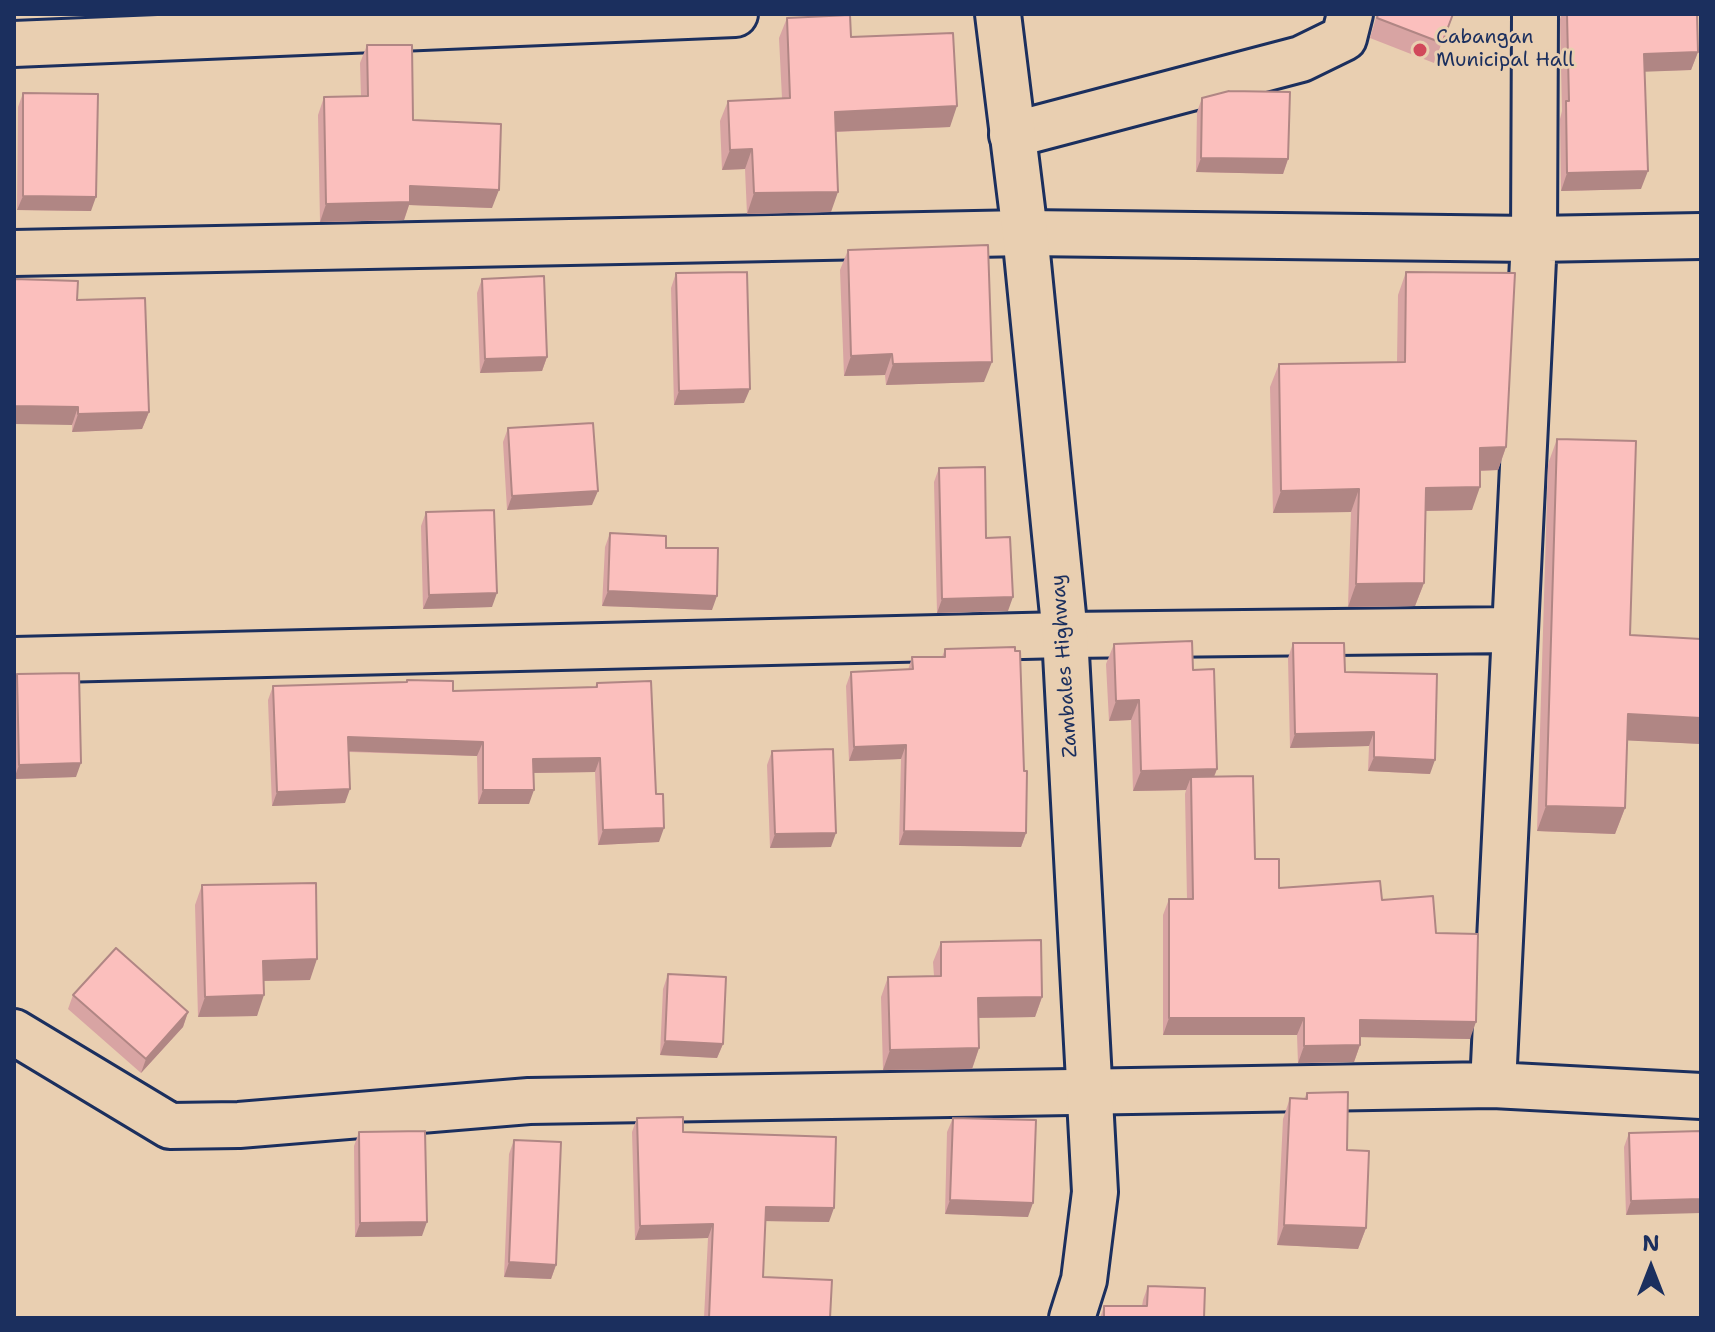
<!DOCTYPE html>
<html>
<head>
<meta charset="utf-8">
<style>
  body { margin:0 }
  #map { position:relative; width:1715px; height:1332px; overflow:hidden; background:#e9cfb1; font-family:"Shantell Sans",sans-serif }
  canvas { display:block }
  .frame { position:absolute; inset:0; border:16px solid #1b2f5e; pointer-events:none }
  .north { position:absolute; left:1611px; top:1228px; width:80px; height:80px; -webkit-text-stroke:6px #e9cfb1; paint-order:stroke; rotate:0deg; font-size:22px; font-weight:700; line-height:32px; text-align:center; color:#1b2f5e }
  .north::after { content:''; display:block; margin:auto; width:28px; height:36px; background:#1b2f5e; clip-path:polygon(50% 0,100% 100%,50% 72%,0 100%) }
</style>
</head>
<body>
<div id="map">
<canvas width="1715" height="1332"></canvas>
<div class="frame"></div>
<div class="north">N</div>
</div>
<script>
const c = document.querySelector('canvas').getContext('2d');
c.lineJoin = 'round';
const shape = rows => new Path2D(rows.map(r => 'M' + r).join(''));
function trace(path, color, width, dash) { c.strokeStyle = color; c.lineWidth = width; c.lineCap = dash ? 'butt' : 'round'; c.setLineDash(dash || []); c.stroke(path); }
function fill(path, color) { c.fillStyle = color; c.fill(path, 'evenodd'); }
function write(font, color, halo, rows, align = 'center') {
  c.font = font + ' "Shantell Sans",sans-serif'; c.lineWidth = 6; c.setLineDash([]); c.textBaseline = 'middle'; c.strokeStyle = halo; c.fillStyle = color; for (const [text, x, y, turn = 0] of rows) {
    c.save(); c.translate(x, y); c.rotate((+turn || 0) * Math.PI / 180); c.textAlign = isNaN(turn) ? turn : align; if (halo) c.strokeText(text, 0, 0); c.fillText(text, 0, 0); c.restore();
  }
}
const minor = shape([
  [14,44,735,14],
  [1012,135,1301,59,1344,38,1350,14],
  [14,253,1025,233,1534,239,1701,236],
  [14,660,1065,635,1514,630],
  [14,1032,170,1126,239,1125,529,1101,1493,1085,1701,1096],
  [1493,1085,1534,239,1535,14]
]);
const major = shape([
  [998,14,1025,233,1065,635,1095,1192,1084,1280,1072,1318]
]);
const wall = shape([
  [1377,14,1453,14,1434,63,1370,38],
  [1562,14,1697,14,1698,52,1691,70,1645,71,1641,189,1561,191,1560,119,1562,111,1560,19],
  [787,18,851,37,950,127,836,132,831,212,747,214,745,169,722,170,720,121,728,101,782,98,779,38],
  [367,45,413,120,492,208,409,205,404,220,320,222,318,115,324,97,361,96,360,63],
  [23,93,91,211,17,210,18,107],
  [1202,98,1288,159,1283,174,1196,172,1197,112],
  [848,250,984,382,886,385,885,375,844,376,840,270],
  [1406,272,1506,447,1498,470,1480,471,1472,510,1426,511,1424,583,1415,606,1348,607,1351,512,1273,513,1270,387,1279,364,1397,362,1398,295],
  [676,273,744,403,674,405,671,288],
  [482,279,547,357,542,371,480,373,477,293],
  [77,300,149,412,142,429,72,432],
  [508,428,592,505,507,510,503,442],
  [1557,439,1630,635,1701,639,1701,744,1627,740,1625,808,1615,834,1537,831,1548,464],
  [939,468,986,538,1008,611,937,613,934,482],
  [426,512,492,607,423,609,421,526],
  [610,533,666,548,712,610,602,606,605,547],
  [1293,643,1345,672,1430,774,1368,771,1369,746,1290,748,1288,658],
  [1114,644,1193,670,1217,769,1214,777,1255,859,1279,888,1382,900,1436,933,1470,1039,1360,1037,1360,1045,1354,1062,1298,1063,1297,1035,1163,1035,1163,915,1169,899,1187,899,1185,794,1186,790,1133,791,1131,720,1109,721,1106,664],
  [945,649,1026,833,1021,847,899,845,901,759,849,761,846,686,851,672,908,670,912,657,942,657],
  [17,674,76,777,14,779,14,682],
  [597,683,656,794,659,842,598,845,595,772,533,773,529,804,478,804,477,756,349,752,345,803,272,806,268,700,273,686,453,691,595,687],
  [772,751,831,847,770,848,767,765],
  [202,885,310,980,264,981,257,1016,198,1017,195,905],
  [941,942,1042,997,1035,1017,978,1018,979,1048,972,1069,883,1070,881,997,888,977,934,976,933,962],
  [668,974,723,1044,717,1058,660,1055,663,989],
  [73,995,188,1012,183,1027,141,1073,68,1009],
  [1307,1093,1347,1150,1366,1228,1358,1249,1277,1245,1283,1119,1290,1098,1304,1099],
  [637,1118,683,1132,829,1222,765,1221,763,1277,830,1318,704,1318,708,1238,635,1240,632,1132],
  [953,1118,1028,1217,945,1214,947,1132],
  [1701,1131,1626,1215,1624,1147,1629,1133],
  [359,1132,422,1236,355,1237,354,1146],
  [514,1140,556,1265,551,1279,504,1277,509,1154],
  [1148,1286,1204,1318,1100,1318,1104,1306,1142,1306,1143,1300]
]);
const shadedWall = shape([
  [1698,52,1691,70,1638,72,1644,54],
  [957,106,950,127,827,132,835,112],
  [752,149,745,169,722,170,730,150],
  [1201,158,1288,159,1283,174,1196,172],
  [1648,171,1641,189,1561,191,1567,173],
  [410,186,499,190,492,208,409,205,404,220,320,222,326,204],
  [838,192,831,212,747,214,754,193],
  [23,196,96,197,91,211,17,210],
  [892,354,885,375,844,376,851,356],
  [547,357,542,371,480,373,485,359],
  [992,362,984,382,886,385,893,364],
  [750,389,744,403,674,405,679,391],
  [14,406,78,407,72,425,14,424],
  [149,412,142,429,72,432,78,414],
  [1506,447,1498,470,1471,471,1480,448],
  [1480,487,1472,510,1418,511,1426,488],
  [1359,489,1351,512,1273,513,1281,491],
  [598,491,592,505,507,510,512,496],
  [1424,583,1415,606,1348,607,1356,584],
  [608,591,717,596,712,610,602,606],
  [497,593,492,607,423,609,429,595],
  [1013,597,1008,611,937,613,942,599],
  [1139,700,1131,720,1109,721,1116,701],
  [1628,714,1701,718,1701,744,1618,740],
  [1374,732,1369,746,1290,748,1295,734],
  [348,737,483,742,477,756,343,751],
  [906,745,901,759,849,761,854,747],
  [1374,757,1435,760,1430,774,1368,771],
  [600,758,595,772,528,773,533,759],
  [81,763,76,777,14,779,19,765],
  [1217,769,1209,789,1191,777,1186,790,1133,791,1141,771],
  [350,789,345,803,272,806,277,792],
  [483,790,534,790,529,804,478,804],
  [1546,806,1625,808,1615,834,1537,831],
  [664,828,659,842,598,845,603,830],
  [904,831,1026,833,1021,847,899,845],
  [836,833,831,847,770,848,775,834],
  [317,959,310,980,256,981,263,961],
  [264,995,257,1016,198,1017,205,997],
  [1042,997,1035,1017,970,1018,978,998],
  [188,1012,183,1027,141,1073,146,1059],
  [1169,1018,1304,1018,1297,1035,1163,1035],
  [1360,1020,1476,1022,1470,1039,1354,1037],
  [665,1041,723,1044,717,1058,660,1055],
  [1360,1045,1354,1062,1298,1063,1304,1046],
  [979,1048,972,1069,883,1070,890,1050],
  [1701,1199,1701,1213,1626,1215,1631,1201],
  [950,1200,1033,1203,1028,1217,945,1214],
  [766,1207,834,1208,829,1222,761,1221],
  [427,1222,422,1236,355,1237,360,1223],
  [713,1224,708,1238,635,1240,640,1226],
  [1284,1225,1366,1228,1358,1249,1277,1245],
  [509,1262,556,1265,551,1279,504,1277]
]);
const building = shape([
  [1378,14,1453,14,1442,43,1377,18,1378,14],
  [1567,14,1697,14,1698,52,1644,54,1648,171,1567,173,1566,101,1569,101,1567,14],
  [850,15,851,37,953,33,957,106,835,112,838,192,754,193,752,149,730,150,728,101,790,98,787,18,850,15],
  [367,45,412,45,413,120,501,124,499,190,410,186,410,202,326,204,324,97,368,96,367,45],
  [1229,91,1290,92,1288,159,1201,158,1202,98,1229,91],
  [23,93,98,94,96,197,23,196,23,93],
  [988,245,992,362,893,364,892,354,851,356,848,250,988,245],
  [747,272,750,389,679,391,676,273,747,272],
  [1406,272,1515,273,1506,447,1480,448,1480,487,1426,488,1424,583,1356,584,1359,489,1281,491,1279,364,1405,362,1406,272],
  [544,276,547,357,485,359,482,279,544,276],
  [14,279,78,281,77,300,145,298,149,412,78,414,78,407,14,406,14,279],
  [593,423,598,491,512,496,508,428,593,423],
  [1557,439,1636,441,1630,635,1701,639,1701,718,1628,714,1625,808,1546,806,1557,439],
  [985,467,986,538,1010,537,1013,597,942,599,939,468,985,467],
  [494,510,497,593,429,595,426,512,494,510],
  [610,533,666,536,666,548,718,548,717,596,608,591,610,533],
  [1192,641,1193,670,1214,669,1217,769,1141,771,1139,700,1116,701,1114,644,1192,641],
  [1293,643,1344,643,1345,672,1437,674,1435,760,1374,757,1374,732,1295,734,1293,643],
  [1015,647,1015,651,1020,651,1024,771,1027,771,1026,833,904,831,906,745,854,747,851,672,913,669,912,657,945,657,945,649,1015,647],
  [79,673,81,763,19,765,17,674,79,673],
  [407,680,453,681,453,691,597,687,597,683,651,681,656,794,663,794,664,828,603,830,600,758,533,759,534,790,483,790,483,742,348,737,350,789,277,792,273,686,407,682,407,680],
  [833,749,836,833,775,834,772,751,833,749],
  [1253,776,1255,859,1279,859,1279,888,1380,881,1382,900,1433,896,1436,933,1478,934,1476,1022,1360,1020,1360,1045,1304,1046,1304,1018,1169,1018,1169,899,1193,899,1191,777,1253,776],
  [316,883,317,959,263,961,264,995,205,997,202,885,316,883],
  [1041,940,1042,997,978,998,979,1048,890,1050,888,977,941,976,941,942,1041,940],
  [116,948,188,1012,146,1059,73,995,116,948],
  [668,974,726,977,723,1044,665,1041,668,974],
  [1348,1092,1347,1150,1369,1151,1366,1228,1284,1225,1290,1098,1307,1099,1307,1093,1348,1092],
  [683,1117,683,1132,836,1137,834,1208,766,1207,763,1277,832,1280,830,1318,709,1318,713,1224,640,1226,637,1118,683,1117],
  [953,1118,1036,1120,1033,1203,950,1200,953,1118],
  [425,1131,427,1222,360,1223,359,1132,425,1131],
  [1701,1131,1701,1199,1631,1201,1629,1133,1701,1131],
  [514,1140,561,1142,556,1265,509,1262,514,1140],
  [1148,1286,1205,1288,1204,1318,1104,1318,1104,1306,1147,1306,1148,1286]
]);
const markers = [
  [1420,50,8,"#d1495b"]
];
const poiNames = [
  ["Cabangan",1436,38],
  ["Municipal Hall",1436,61]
];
const streetNames = [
  ["Zambales Highway",1065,666,-94]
];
trace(minor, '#1b2f5e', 50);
trace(major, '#1b2f5e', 50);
trace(minor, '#e9cfb1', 44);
trace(major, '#e9cfb1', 44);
fill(wall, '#d8a4a3');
fill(shadedWall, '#b08684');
fill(building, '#fbbfbd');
trace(building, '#b08684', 2);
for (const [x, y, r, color] of markers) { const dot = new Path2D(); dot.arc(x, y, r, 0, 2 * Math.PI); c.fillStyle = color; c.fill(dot); trace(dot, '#e9cfb1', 3); }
write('20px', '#1b2f5e', '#e9cfb1', poiNames, 'left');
write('20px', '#1b2f5e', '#e9cfb1', streetNames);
</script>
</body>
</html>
